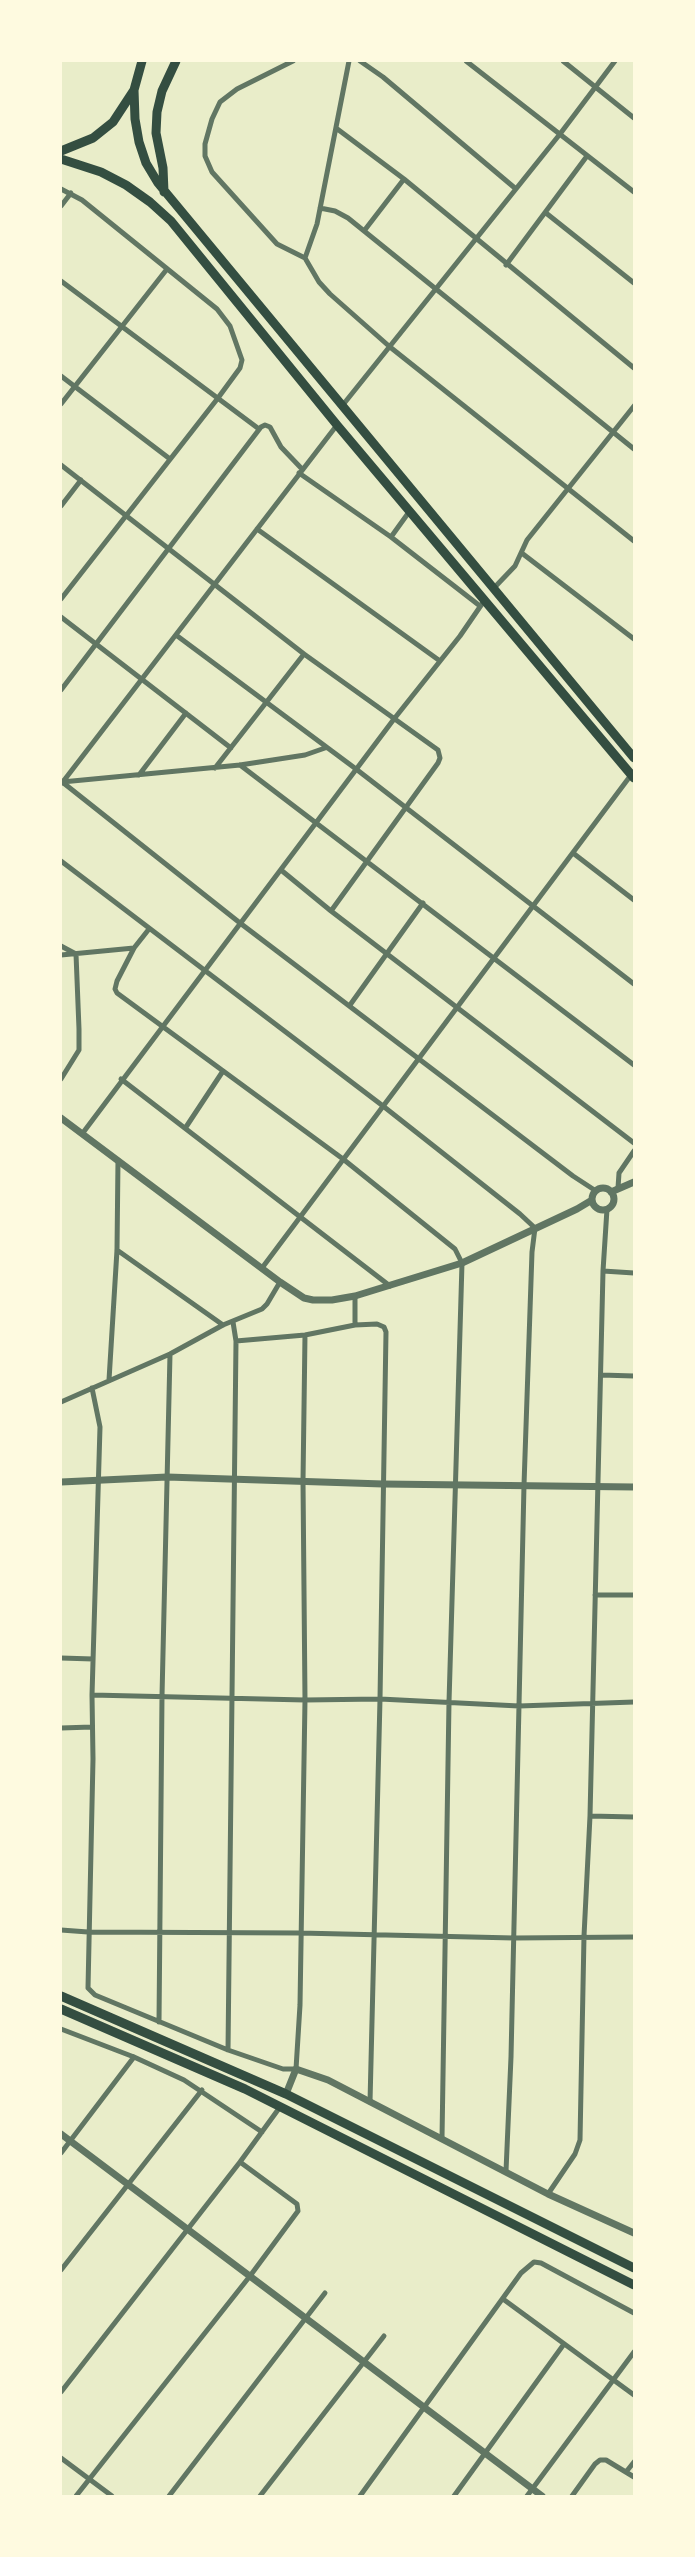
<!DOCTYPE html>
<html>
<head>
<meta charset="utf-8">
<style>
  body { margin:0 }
  #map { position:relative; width:695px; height:2557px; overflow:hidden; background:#e9edc9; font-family:"Noto Sans",sans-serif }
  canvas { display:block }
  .frame { position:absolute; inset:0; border:62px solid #fefae0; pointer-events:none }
</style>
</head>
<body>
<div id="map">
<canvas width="695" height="2557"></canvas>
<div class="frame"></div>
</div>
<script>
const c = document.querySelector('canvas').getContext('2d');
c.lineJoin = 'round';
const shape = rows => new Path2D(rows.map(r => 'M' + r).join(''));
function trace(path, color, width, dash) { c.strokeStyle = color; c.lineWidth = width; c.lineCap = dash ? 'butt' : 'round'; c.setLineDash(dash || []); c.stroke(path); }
const minor = shape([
  [293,61,237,89,220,102,212,119,205,144,205,156,212,172,277,244,305,258,319,282,330,294,390,347,634,541],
  [360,61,383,77,516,189],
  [466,61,634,192],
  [563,61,634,118],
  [336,128,404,179,634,368],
  [61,189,82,200,217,309,230,326,242,360,240,368,218,398,61,599],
  [61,206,71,193],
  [320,208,335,211,348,218,634,449],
  [546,213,634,283],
  [364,231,404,179],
  [305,258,317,224,349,61],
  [506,265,587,156],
  [61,281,259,429],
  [61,376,170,459],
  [61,404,167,269],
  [342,406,560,134,615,61],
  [61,465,304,654,438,750,440,758,438,763,331,911],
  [299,473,391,537,480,606],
  [61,506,81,480],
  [257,529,440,661],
  [391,537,409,512],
  [523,554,634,639],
  [493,589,515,566,527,540,634,406],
  [61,617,231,748],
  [176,635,356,769,634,984],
  [61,690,261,427,265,425,270,427,281,447,302,469],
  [240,765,634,1065],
  [215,768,304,654],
  [139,775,186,713],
  [61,781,240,923,573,1176,596,1191],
  [62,782,240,765,305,755,325,748],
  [62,783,337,425],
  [573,853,634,900],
  [61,861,383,1106,520,1214,535,1228,532,1252,524,1485,511,2057,506,2171],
  [281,870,331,911,634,1143],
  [149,929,134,948,117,981,115,989,117,993,343,1159,455,1249,462,1263,449,1702,442,2138],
  [61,946,76,954,79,1029,79,1050,61,1079],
  [61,955,134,948],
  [350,1005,423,903],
  [121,1079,390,1286],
  [186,1127,223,1071],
  [82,1134,394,719,460,636,484,601],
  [618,1188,619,1173,634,1151],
  [117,1250,223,1325],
  [262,1268,631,775],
  [603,1271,634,1273],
  [355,1296,355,1325],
  [236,1341,305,1335,355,1325,377,1324,384,1327,386,1332,380,1699,370,2102],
  [601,1375,634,1376],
  [109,1380,117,1250,118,1160],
  [92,1388,100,1427,92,1695,93,1759,88,1988,95,1995,228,2050,283,2069,296,2069,300,2005,305,1700,303,1481,305,1335],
  [61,1402,170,1354,223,1325,262,1309,267,1304,280,1282],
  [595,1595,634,1595],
  [61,1658,93,1659],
  [92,1695,305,1700,380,1699,519,1706,634,1702],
  [61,1728,92,1727],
  [590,1816,634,1817],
  [61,1930,88,1932,300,1933,514,1938,634,1937],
  [159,2022,162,1696,170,1354],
  [61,2029,134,2057,184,2080,262,2132],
  [228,2050,236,1341,233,1322],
  [61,2153,134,2057],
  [548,2194,575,2154,580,2140,584,1936,590,1816,603,1271,607,1209],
  [61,2270,202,2090],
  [503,2299,634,2395],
  [61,2392,240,2162,280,2107],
  [61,2458,112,2496],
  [626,2472,634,2462],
  [76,2496,250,2276,298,2211,297,2204,240,2162],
  [169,2496,325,2293],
  [260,2496,384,2336],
  [360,2496,521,2273,534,2262,541,2263,634,2313],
  [454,2496,564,2344],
  [527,2496,634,2352],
  [572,2496,595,2464,600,2460,606,2460,634,2477]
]);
const tertiary = shape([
  [61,1118,280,1282,304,1298,313,1300,332,1300,355,1296,462,1263,577,1209,592,1200],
  '592 1199a11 11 0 1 1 22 0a11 11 0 1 1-22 0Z',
  [611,1192,634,1182],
  [61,1482,167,1477,383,1484,634,1487],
  [286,2094,296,2069,328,2080,548,2194,634,2233],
  [61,2134,542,2496]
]);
const primary = shape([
  [134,90,135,119,139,142,146,163,158,183,634,758],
  [61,151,93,138,113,122,134,90,142,61],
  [61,159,101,172,126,185,150,202,171,221,337,425,634,778],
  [164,192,163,168,156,133,157,112,162,91,176,61]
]);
const trunk = shape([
  [61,1996,286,2094,634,2268],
  [61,2009,245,2089,634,2285]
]);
trace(minor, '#617663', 5);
trace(tertiary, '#617663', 7);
trace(primary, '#344e41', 9);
trace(trunk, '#344e41', 9);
</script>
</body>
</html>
